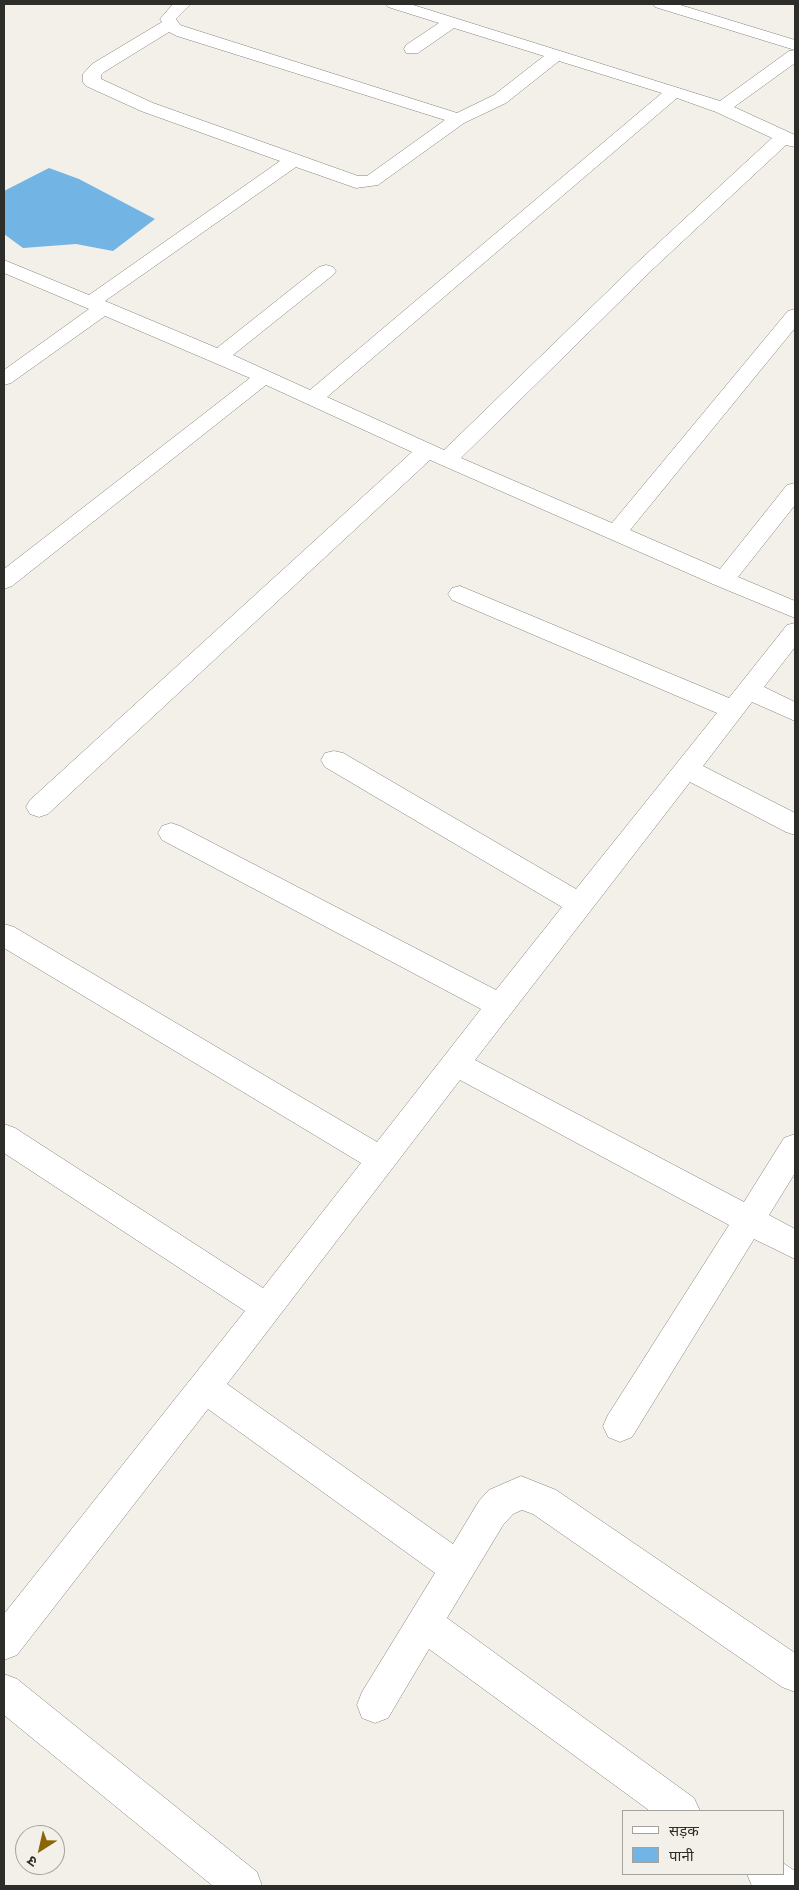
<!DOCTYPE html>
<html>
<head>
<meta charset="utf-8">
<style>
  body { margin:0 }
  #map { position:relative; width:799px; height:1890px; overflow:hidden; background:#f2f0e9; font-family:"Noto Sans","Noto Sans Devanagari",sans-serif }
  canvas { display:block }
  .frame { position:absolute; inset:0; border:5px solid #2d2d2a; pointer-events:none }
  .legend { position:absolute; left:622px; top:1810px; width:162px; height:65px; box-sizing:border-box; background:#f2f0e9; border:1px solid #a3a29d; margin:0; padding:6px 9px; list-style:none; font-size:15px; color:#2d2d2a }
  .legend li { display:flex; align-items:center; gap:10px; height:25px }
  .legend b { width:25px; border:1px solid #a3a29d }
  .north { position:absolute; left:15px; top:1825px; width:50px; height:50px; box-sizing:border-box; background:#f2f0e9; border:1px solid #a3a29d; border-radius:50%; rotate:215deg; font-size:14px; font-weight:700; line-height:20px; text-align:center; color:#2d2d2a }
  .north::after { content:''; display:block; margin:auto; width:18px; height:22px; background:#8b6606; clip-path:polygon(50% 0,100% 100%,50% 72%,0 100%) }
</style>
</head>
<body>
<div id="map">
<canvas width="799" height="1890"></canvas>
<div class="frame"></div>
<ul class="legend">
<li><b style="height:6px;background:#fff"></b>सड़क</li>
<li><b style="height:14px;background:#72b4e4"></b>पानी</li>
</ul>
<div class="north">उ</div>
</div>
<script>
const c = document.querySelector('canvas').getContext('2d');
c.lineJoin = 'round';
function fill(path, color) { c.fillStyle = color; c.fill(path, 'evenodd'); }
const shape = rows => new Path2D(rows.map(r => 'M' + r).join(''));
function trace(path, color, width, dash) { c.strokeStyle = color; c.lineWidth = width; c.lineCap = dash ? 'butt' : 'round'; c.setLineDash(dash || []); c.stroke(path); }
const water = shape([
  [49,168,79,179,155,219,113,251,76,244,23,248,4,234,4,191]
]);
const street = shape([
  [173,4,191,4,176,19,180,25,189,28,457,113,494,95,544,56,454,28,418,53,406,53,404,49,406,45,439,23,388,7,386,4,410,4,720,101,789,51,795,50,655,7,653,4,677,4,795,40,795,63,734,107,795,135,795,147,786,145,654,268,461,458,612,523,788,311,795,309,795,328,630,530,720,569,787,485,795,483,795,505,738,577,795,601,795,618,715,585,430,460,48,814,39,817,30,814,26,807,30,800,412,452,266,385,12,586,4,589,4,569,250,378,105,316,11,383,4,385,4,370,89,309,4,273,4,260,89,295,280,161,141,111,86,86,83,82,83,74,92,64,162,22,160,19,173,4],
  [169,32,177,36,445,120,367,176,358,176,153,103,101,79,101,75,104,72,169,32],
  [559,61,662,93,310,390,233,355,333,275,336,271,333,267,326,265,319,267,217,348,105,301,296,167,356,188,378,185,464,123,506,103,559,61],
  [677,98,716,112,772,138,640,260,444,450,327,397,677,98],
  [460,586,729,698,787,625,795,623,795,647,764,687,795,702,795,721,752,702,703,766,795,813,795,835,786,832,690,782,475,1060,744,1202,784,1138,795,1134,795,1173,769,1215,795,1229,795,1259,754,1239,632,1437,620,1442,608,1437,603,1426,608,1415,729,1225,460,1080,227,1384,453,1544,479,1501,489,1490,521,1476,556,1490,795,1653,795,1692,782,1687,533,1514,522,1510,513,1514,503,1525,447,1618,694,1798,700,1811,650,1811,429,1649,388,1718,375,1723,362,1718,357,1705,362,1692,435,1573,208,1409,17,1655,4,1660,4,1614,245,1311,4,1153,4,1124,15,1128,263,1288,361,1163,4,948,4,924,14,927,377,1142,481,1009,162,840,158,833,162,826,171,823,180,826,496,990,562,907,325,767,321,760,325,753,334,751,343,753,576,889,717,713,452,600,448,594,452,588,460,586],
  [4,1674,17,1679,257,1872,262,1886,213,1886,4,1715,4,1674],
  [783,1863,795,1871,795,1886,752,1886,747,1874,783,1874,783,1863]
]);
fill(water, '#72b4e4');
trace(street, '#84827c', 1);
fill(street, '#fff');
</script>
</body>
</html>
